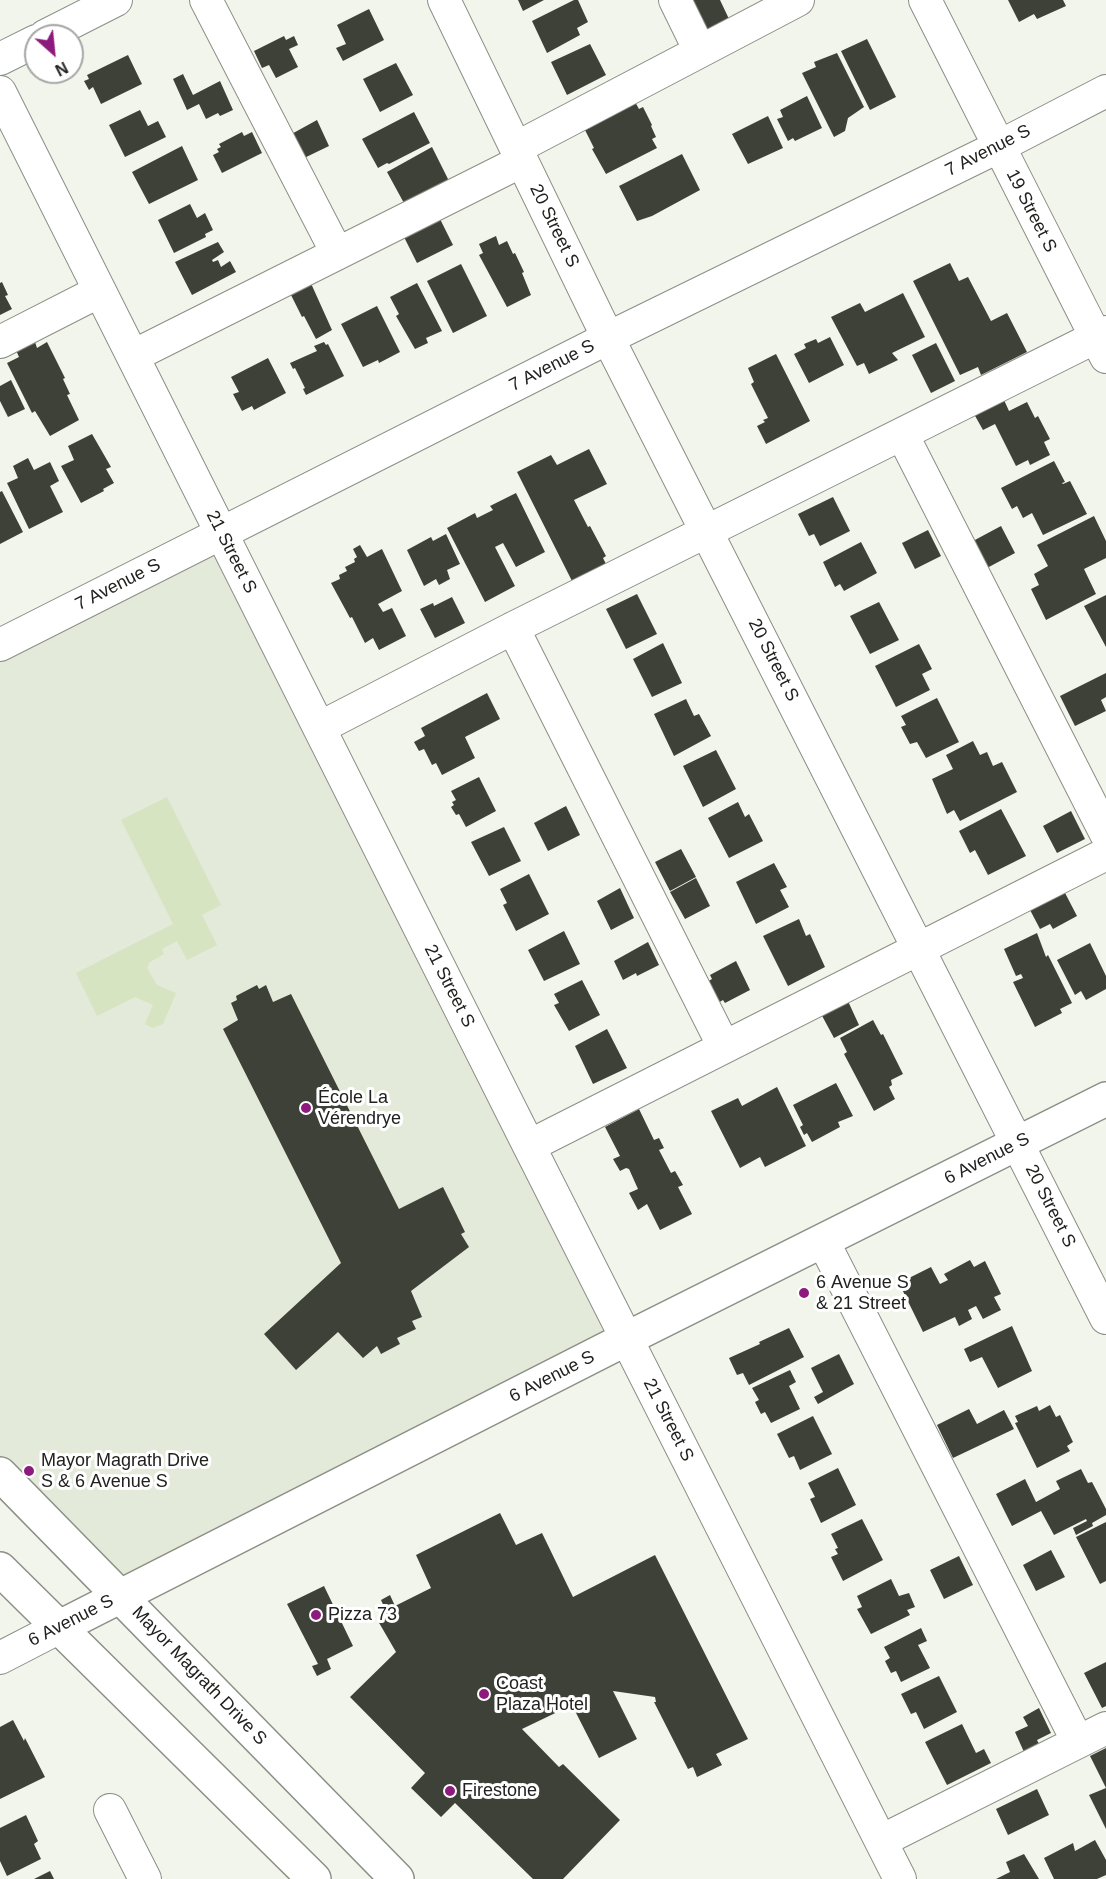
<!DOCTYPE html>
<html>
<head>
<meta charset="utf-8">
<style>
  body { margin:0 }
  #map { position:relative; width:1106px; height:1879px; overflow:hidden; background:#f1f5eb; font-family:Helvetica,sans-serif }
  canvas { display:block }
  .north { position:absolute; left:24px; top:24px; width:60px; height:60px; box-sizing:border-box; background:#fff; border:2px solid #a6a7a5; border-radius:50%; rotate:153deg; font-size:16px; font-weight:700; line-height:24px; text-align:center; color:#21221f }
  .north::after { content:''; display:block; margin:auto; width:21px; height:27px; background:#8d1b7d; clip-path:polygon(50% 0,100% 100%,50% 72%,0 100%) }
</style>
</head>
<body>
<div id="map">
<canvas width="1106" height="1879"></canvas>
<div class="north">N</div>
</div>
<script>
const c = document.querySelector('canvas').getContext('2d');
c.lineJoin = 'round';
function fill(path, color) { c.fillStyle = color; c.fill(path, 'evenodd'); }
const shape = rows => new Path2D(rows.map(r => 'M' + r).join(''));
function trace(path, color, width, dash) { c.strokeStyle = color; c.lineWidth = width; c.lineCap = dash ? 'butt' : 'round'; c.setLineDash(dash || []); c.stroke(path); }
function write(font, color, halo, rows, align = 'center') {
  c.font = font + ' Helvetica,sans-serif'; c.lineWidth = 6; c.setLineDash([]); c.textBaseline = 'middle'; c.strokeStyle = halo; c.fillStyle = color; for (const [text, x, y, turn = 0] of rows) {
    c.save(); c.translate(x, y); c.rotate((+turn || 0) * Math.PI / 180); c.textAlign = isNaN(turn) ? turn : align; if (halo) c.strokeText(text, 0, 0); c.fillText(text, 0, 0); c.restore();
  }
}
const built = shape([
  [221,533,626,1339,120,1596,0,1474,0,645]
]);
const green = shape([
  [167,797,221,905,202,915,217,945,187,960,177,941,162,949,164,954,150,962,147,968,157,985,176,993,163,1024,153,1028,145,1024,153,1005,135,997,97,1016,76,973,173,924,121,820]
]);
const building = shape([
  [518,0,544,0,523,11],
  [574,0,578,0,588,22,577,28,580,35,547,53,532,21],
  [694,0,720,0,729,19,701,33,687,3],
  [1008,0,1063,0,1066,6,1037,19,1034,14,1019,22],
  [369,9,384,40,343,61,336,48,346,44,337,25],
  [284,36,286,40,294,36,298,45,289,49,298,67,276,78,269,65,262,68,254,51],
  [867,39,896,97,870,110,841,51],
  [590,44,606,75,567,95,551,62],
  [837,53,864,107,848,118,845,131,834,137,802,73,816,67,814,62],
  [128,55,142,84,101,104,93,87,89,90,84,81,89,79,87,75],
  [396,63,413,95,380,112,363,79],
  [183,74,193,95,220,81,233,110,220,116,218,113,206,119,199,104,187,110,173,79],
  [807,96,822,128,795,141,793,138,788,141,777,119,783,117,780,110],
  [634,100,639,109,643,107,652,125,651,126,656,137,652,139,657,148,606,174,592,149,594,148,583,126],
  [140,110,148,126,158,121,166,137,125,157,109,125],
  [414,112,430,143,389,164,387,163,378,168,362,139],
  [768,116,783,148,748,164,732,134],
  [317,120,329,146,300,160,288,136],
  [242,132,244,136,252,132,262,153,222,173,213,155,219,152,217,149,221,147,219,144],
  [182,146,198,180,149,204,132,172],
  [432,147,450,183,405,205,387,172],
  [682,154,700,190,652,216,637,221,619,186],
  [190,204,197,218,205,213,213,230,205,234,206,237,174,253,158,220],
  [440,219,453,245,417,263,404,237],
  [496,236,499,245,507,241,513,254,515,253,524,272,522,273,531,295,507,307,479,255,483,253,479,244],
  [218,242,224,252,212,260,213,262,218,260,221,267,230,261,236,272,192,295,175,262],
  [950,263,959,281,968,277,991,321,1007,313,1027,352,981,375,978,367,960,375,913,281],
  [461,264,487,316,453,333,427,281],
  [309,279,332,330,316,339,304,316,302,317,288,289],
  [2,282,8,295,5,296,12,309,0,315,0,283],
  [417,283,442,331,426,338,428,343,415,349,396,316,399,314,390,297],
  [903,293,925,337,892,353,898,360,869,374,864,363,857,366,831,317,860,303,865,312],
  [377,306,400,352,379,363,378,360,363,367,341,324],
  [830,337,844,365,809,383,794,354,806,348,804,344,816,339,818,343],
  [34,339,37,348,47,342,65,378,63,379,70,394,67,395,79,420,50,436,35,411,32,413,7,363,19,357,15,348],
  [324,342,326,345,328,344,344,376,306,395,303,389,305,388,295,368,293,369,290,363,317,351,314,346],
  [936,343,955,381,931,393,912,355],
  [776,354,810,421,766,444,757,426,765,422,763,420,768,418,751,384,754,382,748,368],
  [268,358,286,393,254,410,252,406,242,411,233,394,239,392,231,377],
  [11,380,25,409,8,417,0,401,0,386],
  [1004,400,1009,411,1027,402,1035,418,1038,416,1050,439,1044,442,1050,455,1030,465,1028,460,1016,466,995,424,983,430,974,414],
  [92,434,111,467,106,469,114,483,103,489,104,491,81,503,61,466,74,460,68,446],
  [589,449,607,484,574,500,588,527,590,526,606,556,603,558,606,564,572,581,517,472,551,455,557,465],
  [28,458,34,470,50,462,59,481,50,486,63,512,29,529,7,483,18,478,13,466],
  [1054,461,1065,482,1062,483,1063,484,1070,481,1087,514,1043,535,1032,513,1023,518,1017,506,1012,509,1001,488],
  [2,491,23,532,0,544,0,492],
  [516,493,545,552,516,567,503,543,495,547,515,586,485,602,447,528,475,513,477,518,493,510,490,506],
  [833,497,850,531,820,546,814,534,809,536,798,514],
  [1094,516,1106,541,1106,558,1084,569,1096,594,1046,620,1031,589,1039,585,1034,574,1048,566,1037,545],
  [1001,526,1015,553,987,568,973,541],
  [928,530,941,556,915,569,902,543],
  [446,534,460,564,447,570,450,579,439,585,436,579,424,586,407,550,431,537,433,541],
  [861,542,877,573,844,591,840,584,835,587,823,562],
  [360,545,367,557,382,549,402,591,378,604,383,612,392,608,406,636,379,650,373,638,365,643,352,617,350,618,331,583,340,579,339,575,347,571,345,567,355,562,354,559,357,557,353,549],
  [637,594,657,634,626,649,606,609],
  [1106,595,1106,647,1084,606],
  [452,597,465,623,435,638,420,609,433,603,434,606],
  [879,602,899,640,870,654,850,616],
  [663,643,682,683,652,697,633,659],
  [919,644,932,669,922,674,930,690,896,707,875,666],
  [1106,673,1106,697,1101,700,1106,711,1075,726,1060,696],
  [487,693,500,719,465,737,475,758,442,775,436,763,432,765,424,749,419,751,414,742,425,736,421,728],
  [937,698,959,742,926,758,917,742,910,744,901,727,906,725,901,716],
  [686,699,694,716,699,714,711,736,674,756,654,714],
  [973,741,980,755,987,752,993,766,1002,762,1017,792,960,821,954,810,947,814,932,779,953,769,946,755],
  [716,750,736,789,703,807,683,766],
  [479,777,496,811,466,827,459,814,456,815,451,807,454,805,452,802,456,800,451,791],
  [738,802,745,817,749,814,763,841,729,858,708,818],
  [566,806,580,835,548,851,534,823],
  [1001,809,1026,856,988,875,975,850,970,853,959,831],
  [1071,811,1085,839,1057,853,1043,826],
  [504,827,521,861,489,876,471,842],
  [681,849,696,877,670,891,655,862],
  [774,863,787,887,780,890,789,907,756,924,736,882],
  [529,874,549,914,516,931,503,905,507,903,500,889],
  [696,878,710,906,685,919,670,892],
  [620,888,634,918,611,930,597,901],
  [1064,891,1077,916,1053,929,1050,924,1040,929,1029,908],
  [799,919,806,936,810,934,825,967,788,986,763,936],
  [564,931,580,964,544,981,528,950],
  [1037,933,1046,957,1048,955,1072,1003,1060,1009,1062,1013,1035,1027,1013,982,1023,978,1021,974,1016,976,1004,949],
  [648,942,659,965,637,976,636,973,623,980,614,961],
  [1090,943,1106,976,1106,989,1086,1000,1081,991,1075,995,1057,960],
  [736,961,750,990,725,1003,723,1000,718,1003,707,982,712,979,710,975],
  [582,980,600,1015,569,1031,554,1005,559,1003,554,994],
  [257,985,259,989,266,985,273,1002,291,994,399,1209,443,1187,465,1232,461,1234,469,1247,411,1291,422,1317,412,1321,416,1329,397,1338,400,1344,381,1354,377,1346,363,1358,338,1332,296,1370,264,1334,341,1263,223,1029,238,1020,231,1003,237,1000,236,996],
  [847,999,859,1025,834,1038,820,1012],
  [873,1020,881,1035,883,1034,903,1074,891,1080,892,1085,889,1087,895,1099,874,1111,844,1054,847,1052,840,1038],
  [607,1029,627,1068,593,1084,575,1046],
  [836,1083,853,1116,838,1122,840,1127,812,1142,807,1133,804,1135,800,1127,803,1125,793,1105],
  [777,1087,806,1146,765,1167,760,1157,740,1168,711,1111,738,1098,742,1106],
  [639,1109,654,1140,659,1138,664,1148,659,1150,671,1173,675,1171,683,1185,678,1187,692,1214,660,1230,647,1204,638,1210,629,1193,638,1189,629,1169,626,1168,620,1171,613,1159,620,1156,605,1127],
  [970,1260,974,1267,985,1261,1001,1294,994,1297,1001,1310,983,1319,976,1306,968,1310,972,1319,959,1326,955,1317,923,1332,899,1283,931,1267,940,1284,948,1280,944,1274],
  [1012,1326,1032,1371,998,1388,982,1357,970,1362,964,1349],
  [789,1328,804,1357,749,1385,743,1373,737,1375,729,1358,760,1344,759,1342],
  [839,1354,854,1384,818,1404,814,1397,823,1392,811,1368],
  [790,1370,796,1382,789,1386,800,1409,771,1423,765,1412,761,1414,755,1402,759,1400,752,1388],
  [1050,1405,1056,1417,1060,1415,1073,1442,1067,1446,1070,1451,1037,1468,1015,1423,1018,1422,1015,1416,1037,1406,1039,1411],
  [969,1409,977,1424,1004,1410,1014,1429,953,1458,937,1425],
  [813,1416,832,1454,800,1470,794,1456,789,1458,777,1434],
  [838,1468,856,1505,821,1523,810,1499,815,1497,808,1483],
  [1081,1469,1088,1483,1092,1482,1106,1509,1106,1515,1092,1523,1093,1526,1076,1535,1073,1528,1087,1521,1086,1519,1054,1535,1041,1511,1012,1526,996,1494,1025,1479,1036,1502,1060,1489,1056,1481],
  [500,1513,516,1545,542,1533,573,1597,655,1555,748,1739,716,1754,722,1765,697,1777,693,1767,688,1769,654,1702,656,1702,655,1697,613,1691,637,1739,599,1758,572,1705,522,1729,559,1767,563,1764,620,1820,563,1879,533,1879,455,1803,441,1817,411,1788,425,1773,350,1697,396,1652,378,1621,385,1617,382,1613,386,1611,381,1600,390,1595,395,1606,431,1588,416,1555],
  [862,1519,883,1560,843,1581,831,1557,838,1554,835,1549,838,1548,831,1534],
  [1106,1522,1106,1581,1100,1584,1076,1537],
  [1051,1550,1065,1577,1036,1591,1023,1565],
  [959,1556,973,1585,944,1599,930,1570],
  [891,1579,899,1596,909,1593,915,1607,907,1610,910,1615,871,1634,857,1609,862,1607,857,1596],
  [324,1586,353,1646,327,1659,331,1669,317,1676,312,1666,318,1664,287,1604],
  [921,1628,927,1641,918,1645,930,1668,901,1682,896,1671,891,1673,885,1661,890,1658,884,1647],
  [1106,1662,1106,1706,1102,1708,1084,1673],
  [939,1676,957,1712,924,1729,916,1712,911,1714,901,1694],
  [1039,1708,1051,1733,1037,1740,1039,1744,1024,1752,1015,1732,1028,1726,1023,1717],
  [13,1720,24,1741,25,1738,45,1777,0,1799,0,1727],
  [962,1724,976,1753,984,1749,991,1763,947,1785,925,1742],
  [1106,1748,1106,1829,1089,1795,1106,1788,1090,1756],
  [1037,1789,1049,1815,1008,1835,996,1809],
  [26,1815,38,1841,34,1844,41,1859,7,1876,0,1861,0,1828],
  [1095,1840,1106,1860,1106,1875,1097,1879,1054,1879,1044,1858,1073,1843,1075,1851],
  [1024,1854,1039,1879,996,1879,1010,1872,1006,1862],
  [50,1871,54,1879,34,1879]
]);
const minor = shape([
  [206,0,337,253],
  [444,0,608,338,1106,1318],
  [675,0,700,51],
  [925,0,1106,357],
  [45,36,116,0],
  [0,59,36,41],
  [0,92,529,1146,900,1879],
  [516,148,798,0],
  [0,342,100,291],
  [133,356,522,161],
  [902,434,1106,834],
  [513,628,724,1047],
  [0,645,608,338,998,147,1106,91],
  [319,728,513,628,1106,332],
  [529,1146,1106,854],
  [823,1241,1078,1742],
  [0,1658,58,1628],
  [110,1810,145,1879],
  [881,1841,1106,1728]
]);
const major = shape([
  [0,1474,397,1879],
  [0,1569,314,1879],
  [58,1628,626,1339,1106,1099]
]);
const markers = [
  [306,1108,6,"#8d1b7d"],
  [804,1293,6,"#8d1b7d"],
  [29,1471,6,"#8d1b7d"],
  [316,1615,6,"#8d1b7d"],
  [484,1694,6,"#8d1b7d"],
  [450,1791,6,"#8d1b7d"]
];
const streetNames = [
  ["7 Avenue S",988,151,-27],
  ["19 Street S",1031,211,63],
  ["20 Street S",554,226,64],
  ["7 Avenue S",552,366,-27],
  ["21 Street S",231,552,63],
  ["7 Avenue S",118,585,-27],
  ["20 Street S",773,660,63],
  ["21 Street S",449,986,63],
  ["6 Avenue S",987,1159,-27],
  ["20 Street S",1050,1206,63],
  ["6 Avenue S",552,1377,-27],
  ["21 Street S",668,1420,63],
  ["6 Avenue S",71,1621,-27],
  ["Mayor Magrath Drive S",199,1676,46]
];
const poiNames = [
  ["École La",318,1098],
  ["Vérendrye",318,1119],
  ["6 Avenue S",816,1283],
  ["& 21 Street",816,1304],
  ["Mayor Magrath Drive",41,1461],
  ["S & 6 Avenue S",41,1482],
  ["Pizza 73",328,1615],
  ["Coast",496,1684],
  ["Plaza Hotel",496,1705],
  ["Firestone",462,1791]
];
fill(built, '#e3ead9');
fill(green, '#d6e4c1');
fill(building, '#3d4138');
trace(minor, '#8b8f86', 34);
trace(major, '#8b8f86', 36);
trace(minor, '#fff', 32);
trace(major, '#fff', 33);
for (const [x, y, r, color] of markers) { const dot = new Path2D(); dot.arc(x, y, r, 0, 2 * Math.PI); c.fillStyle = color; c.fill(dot); trace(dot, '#fff', 2); }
write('18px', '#21221f', '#fff', streetNames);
write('18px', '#21221f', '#fff', poiNames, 'left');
</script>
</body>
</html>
